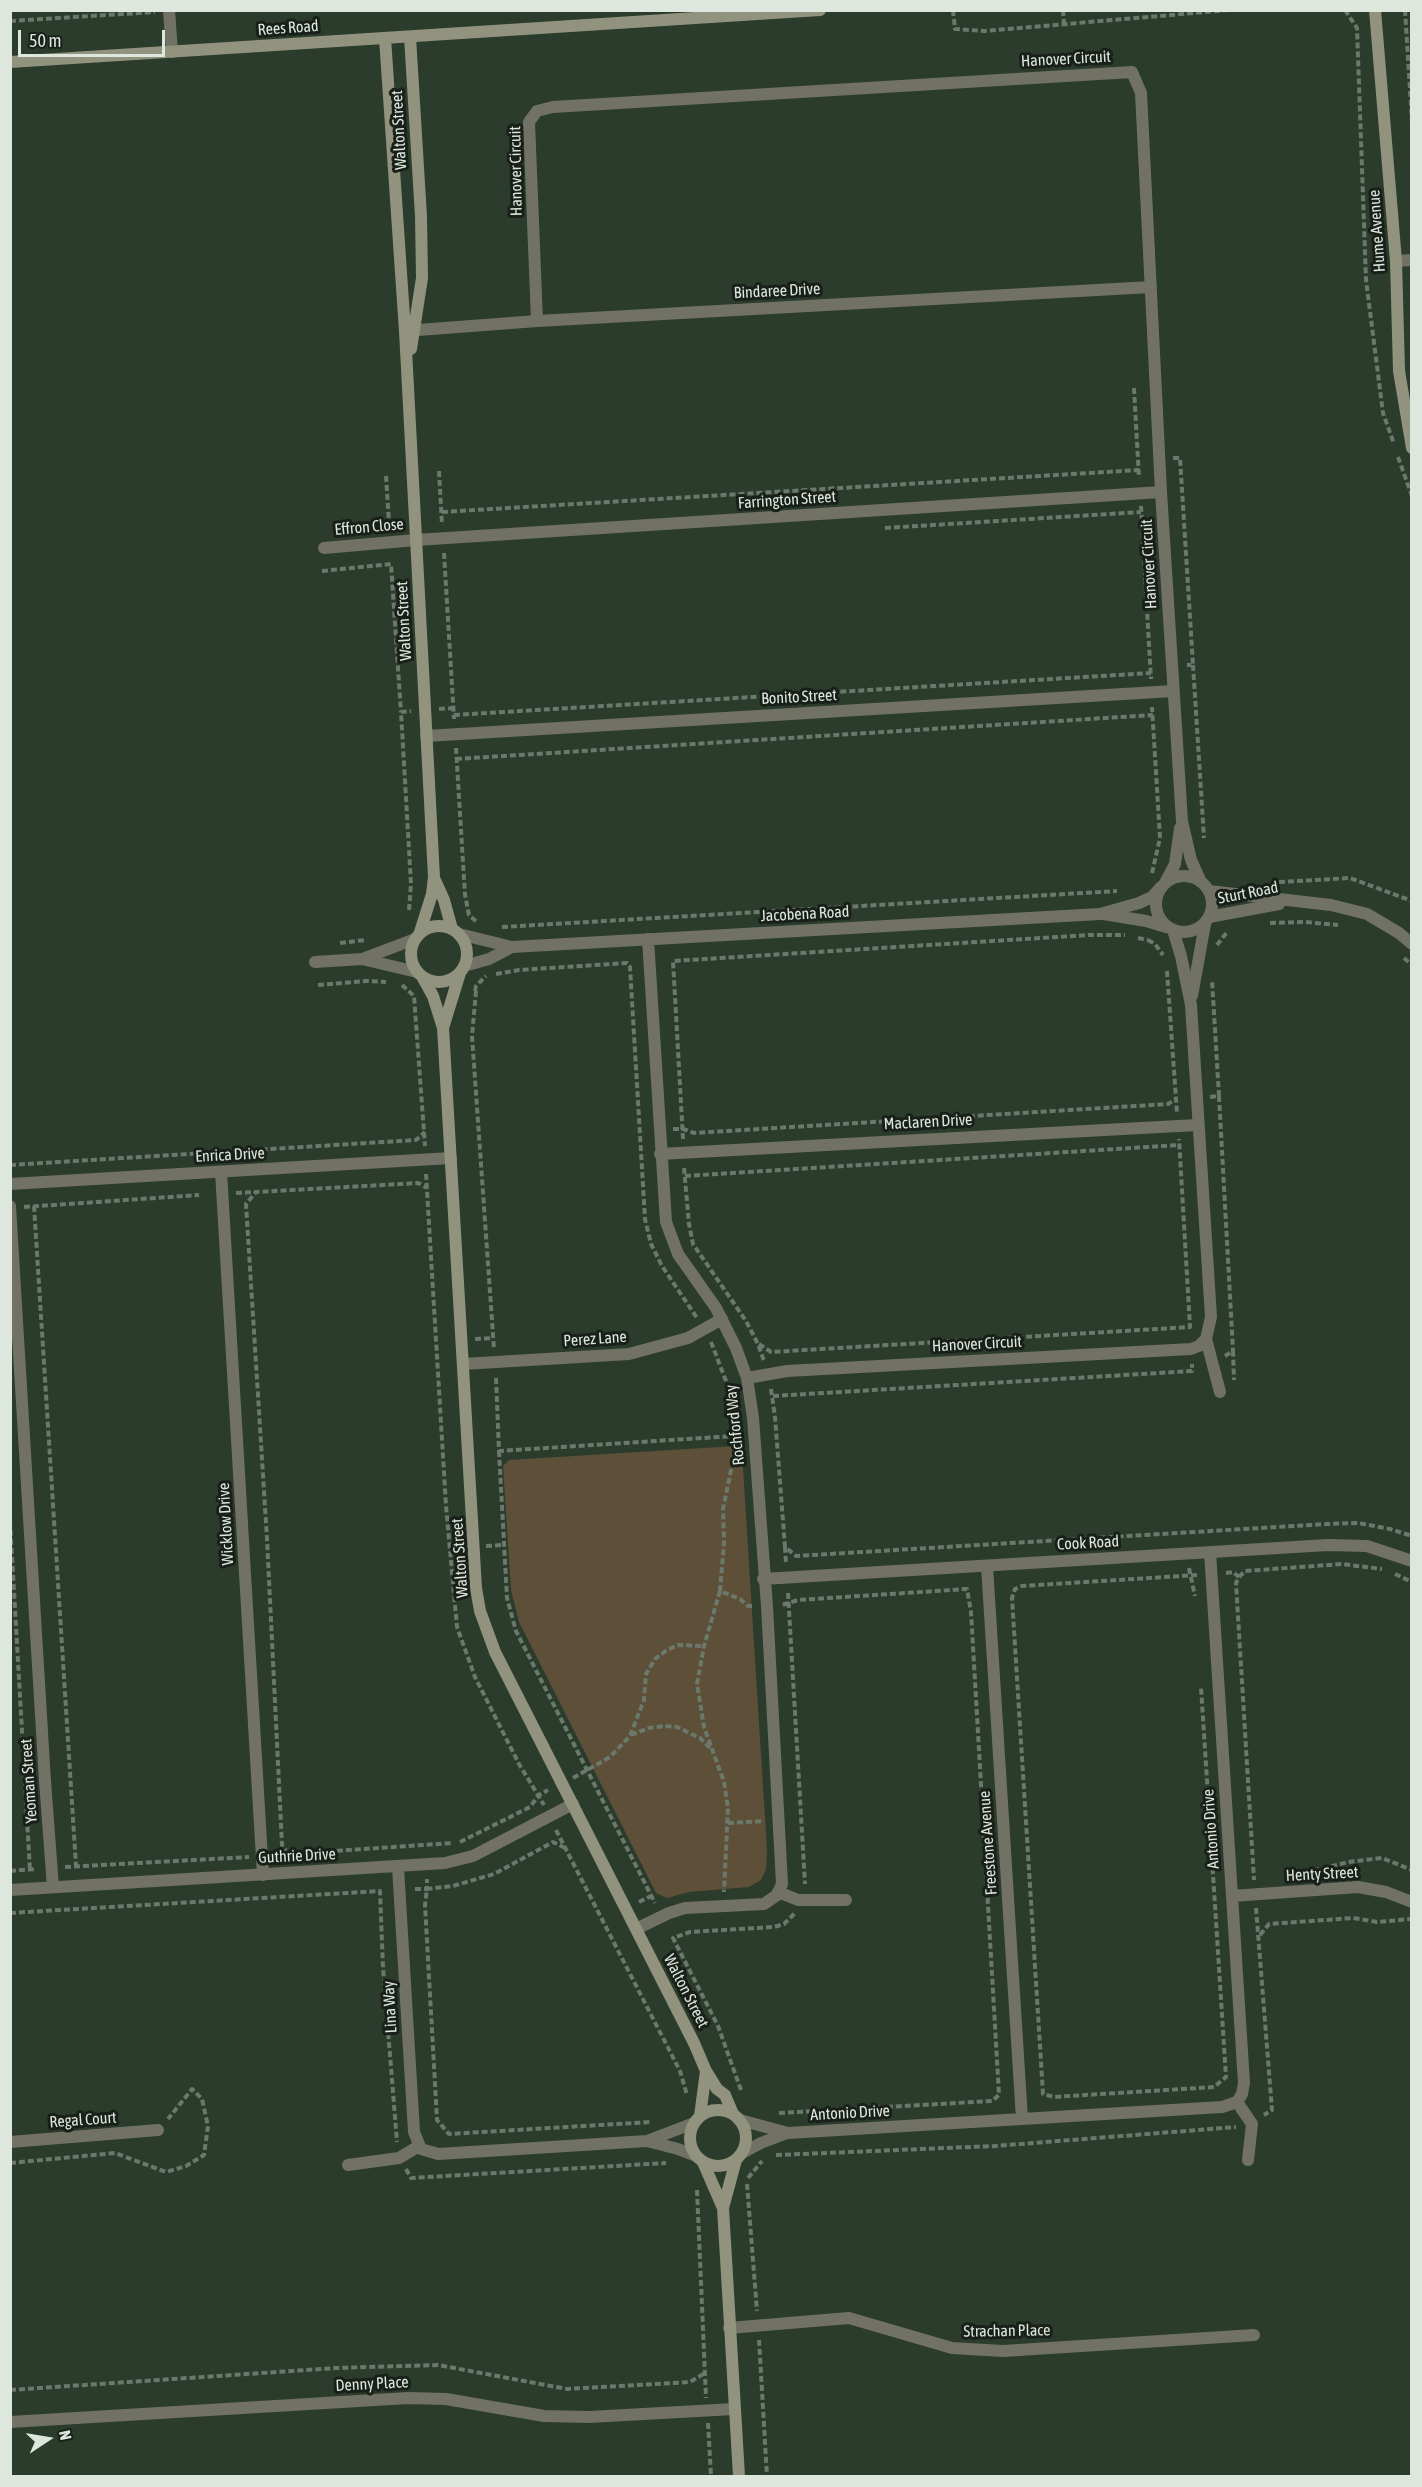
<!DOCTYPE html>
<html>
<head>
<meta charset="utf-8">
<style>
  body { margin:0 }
  #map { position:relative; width:1422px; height:2487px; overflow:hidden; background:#2b3b2c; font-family:"Asap Condensed",sans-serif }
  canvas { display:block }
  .frame { position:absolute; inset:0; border:12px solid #dde7de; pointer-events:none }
  .north { position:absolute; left:18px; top:2409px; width:60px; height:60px; -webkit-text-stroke:4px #192019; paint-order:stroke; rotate:78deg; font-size:16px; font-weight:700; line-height:24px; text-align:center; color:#dde7de }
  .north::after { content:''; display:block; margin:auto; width:21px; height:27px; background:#dde7de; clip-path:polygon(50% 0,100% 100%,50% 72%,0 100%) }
  .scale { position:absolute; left:18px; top:30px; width:147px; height:27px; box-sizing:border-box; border:3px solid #dde7de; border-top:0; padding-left:8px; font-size:18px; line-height:21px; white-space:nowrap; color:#dde7de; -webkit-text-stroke:4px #192019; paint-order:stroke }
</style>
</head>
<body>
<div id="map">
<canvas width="1422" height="2487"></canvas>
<div class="frame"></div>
<div class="north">N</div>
<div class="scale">50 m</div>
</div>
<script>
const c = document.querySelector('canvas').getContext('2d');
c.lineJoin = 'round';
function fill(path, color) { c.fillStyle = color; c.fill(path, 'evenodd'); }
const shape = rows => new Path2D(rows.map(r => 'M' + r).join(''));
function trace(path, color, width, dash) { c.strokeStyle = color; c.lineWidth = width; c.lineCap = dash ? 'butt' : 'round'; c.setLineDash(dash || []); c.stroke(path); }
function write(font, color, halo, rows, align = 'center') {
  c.font = font + ' "Asap Condensed",sans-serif'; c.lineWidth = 6; c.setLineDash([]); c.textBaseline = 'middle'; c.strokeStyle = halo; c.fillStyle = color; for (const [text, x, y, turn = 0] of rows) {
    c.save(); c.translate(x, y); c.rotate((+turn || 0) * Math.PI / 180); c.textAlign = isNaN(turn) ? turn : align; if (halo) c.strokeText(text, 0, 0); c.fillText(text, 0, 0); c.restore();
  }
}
const green = shape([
  [736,1446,742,1452,767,1849,766,1869,761,1880,749,1887,689,1892,667,1898,656,1893,519,1622,511,1590,503,1466,509,1460]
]);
const path = shape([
  [953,10,955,29,985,31,1229,10],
  [1063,10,1064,24],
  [1345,10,1357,28,1366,280,1383,413,1394,444],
  [1405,10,1412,122],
  [10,21,155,12],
  [1134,388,1139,478],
  [1398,457,1412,496],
  [1173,458,1180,458,1193,665,1187,665],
  [439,471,442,525],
  [386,476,389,523],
  [1141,506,1151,679],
  [442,512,1139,470],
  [342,527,389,523,389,528],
  [885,528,1141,512],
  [444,553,454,719],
  [322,571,391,564,401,712],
  [1193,665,1204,838],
  [439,709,454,708],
  [454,715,1151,673],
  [456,748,465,895,469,915,477,922],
  [456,759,1153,715],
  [1152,873,1160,838,1152,707],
  [1279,882,1350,878,1412,901],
  [409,910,411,884,401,712,411,711],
  [1270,923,1305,922,1338,925],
  [502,927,1117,891],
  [1138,938,1148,940],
  [1148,940,1155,944,1163,955],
  [340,943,365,940],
  [1217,945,1227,932],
  [1404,958,1412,965],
  [1167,971,1177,1113],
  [496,974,519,970,627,963,630,967,645,1219,651,1244,662,1266,697,1318],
  [318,985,367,981,386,982],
  [402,985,414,996,425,1146],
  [475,991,476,986,486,976],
  [476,991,472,1036,494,1349],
  [1219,1096,1233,1351],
  [1210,1097,1219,1096,1212,980],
  [673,1129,683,1129,694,1133,1168,1104,1176,1099],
  [683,1139,673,961,1089,935,1125,935],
  [10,1165,416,1140,425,1132],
  [684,1168,689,1224,693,1244,746,1321,758,1344,764,1361],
  [426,1174,446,1506,457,1627,475,1677,519,1764,544,1805],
  [685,1176,1179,1145],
  [236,1193,255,1192],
  [34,1206,76,1866],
  [24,1207,199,1195],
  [475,1339,493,1338],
  [711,1342,726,1381,733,1420],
  [759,1344,771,1352,1190,1327,1179,1139],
  [1225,1356,1233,1351,1234,1380],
  [496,1378,499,1451,734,1436,734,1456,723,1509,724,1543,720,1591,740,1599,748,1606,753,1606],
  [771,1389,775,1417,785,1547,796,1556,1327,1524,1358,1523,1390,1529,1412,1536],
  [773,1396,1192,1371,1192,1364],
  [734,1420,734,1436],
  [499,1451,507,1598,516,1631,655,1903],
  [10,1521,30,1871],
  [486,1546,503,1545],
  [785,1547,786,1564],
  [1189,1568,1195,1596],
  [1226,1573,1233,1572,1239,1577,1236,1583,1254,1880],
  [1395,1574,1412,1582],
  [1197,1575,1022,1586,1015,1589,1012,1598,1043,2094,1054,2097,1214,2087,1226,2077,1201,1687],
  [1239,1577,1245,1571,1342,1564,1382,1569],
  [720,1591,704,1646,697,1684,704,1727,724,1782,728,1808,724,1892],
  [788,1593,805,1884],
  [631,1735,649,1728,664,1726,677,1727,700,1738,711,1749],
  [573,1778,610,1757,630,1736,644,1700,646,1674,655,1659,667,1650,678,1645,704,1646],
  [728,1823,764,1821],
  [556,1830,680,2071,687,2095],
  [460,1842,530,1807,539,1795,548,1790],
  [565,1848,553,1842,494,1874,453,1886,427,1889,425,1905,437,2120,449,2134,651,2122],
  [288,1854,282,1845,267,1539,246,1204,256,1192,418,1183,427,1188],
  [274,1855,453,1843],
  [65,1867,249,1857],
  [10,1871,36,1869],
  [1305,1873,1348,1862,1382,1858,1412,1870],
  [415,1889,427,1889,427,1879],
  [639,1902,651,1896],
  [1256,1908,1272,2110,1264,2115],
  [10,1913,380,1891,383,1968,397,2142],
  [1260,1935,1269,1924,1353,1918,1377,1922,1411,1919],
  [741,2090,718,2026,673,1938,690,1932,774,1927,784,1924,795,1913],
  [779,2113,992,2101,999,2095,971,1612,967,1589,798,1600,782,1605],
  [776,2155,995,2146,1236,2127],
  [10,2163,115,2153,166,2172,186,2166,204,2155,208,2126,202,2099,192,2089,168,2119],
  [406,2169,411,2178,666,2163],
  [748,2178,762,2161],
  [747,2184,757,2311],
  [697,2190,706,2398],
  [759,2340,767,2476],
  [10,2390,336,2368,438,2365,567,2389,690,2382,705,2373],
  [708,2423,711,2476]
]);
const lane = shape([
  [324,548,416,540],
  [463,1364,629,1354,688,1338,722,1319],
  [778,1892,798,1900,846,1900],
  [1237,2102,1252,2124,1248,2160],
  [348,2165,399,2158,419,2146]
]);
const street = shape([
  [169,10,172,52],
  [1396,261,1412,260],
  [537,321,529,122,537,111,553,107,1132,72,1141,93,1161,492,1182,821,1191,860,1201,882],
  [405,331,537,321,1151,287],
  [416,540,1161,492],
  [426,736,1173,691],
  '1156 904a28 28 0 1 1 56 0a28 28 0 1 1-56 0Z',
  [1165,883,1175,864,1180,828],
  [1209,891,1331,905,1367,914,1399,933,1412,944],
  [1104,914,1146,921,1166,927],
  [1209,917,1279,904],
  [459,934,512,947,1100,914,1139,903,1152,897,1161,887],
  [362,959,415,939],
  [315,962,362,959,417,972],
  [464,966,489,959,512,947],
  [1192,996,1205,924],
  [660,1154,1197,1125],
  [221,1172,263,1875],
  [10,1184,451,1158],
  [10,1206,45,1781,53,1887],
  [1206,1339,1220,1392],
  [747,1378,787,1371,1191,1349,1199,1346,1206,1339,1211,1317,1191,1005,1181,956,1173,930],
  [987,1566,1022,2119],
  [763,1579,1328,1545,1367,1546,1412,1561],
  [398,1867,414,2132,421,2149,438,2154,647,2141,678,2149,696,2156],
  [10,1890,445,1863,473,1856,573,1804],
  [1232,1896,1358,1887,1386,1892,1412,1902],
  [636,1929,669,1913,685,1908,764,1904,777,1895,782,1884,767,1606,753,1418,747,1378,736,1348,716,1308,678,1254,666,1222,648,939],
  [740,2120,788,2133,1222,2107,1237,2102,1242,2094,1244,2083,1210,1552],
  [647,2141,694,2123],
  [10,2142,158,2130],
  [742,2153,761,2143,787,2133],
  [729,2328,849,2318,952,2348,1003,2351,1254,2335],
  [10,2422,408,2398,446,2399,544,2416,589,2417,734,2409]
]);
const secondary = shape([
  [1375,10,1396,261,1399,371,1412,448],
  [410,37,421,216,422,278,411,349],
  [385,38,405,331,434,877,432,894,420,932],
  [10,62,820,10],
  [434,878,444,900,452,929],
  '411 954a28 28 0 1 1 56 0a28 28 0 1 1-56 0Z',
  [423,978,433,996,443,1028,476,1588,480,1611,495,1652,694,2043,706,2071,717,2089,725,2095,733,2114],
  [443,1028,460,973],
  '690 2138a28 28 0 1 1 56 0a28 28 0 1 1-56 0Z',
  [700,2116,706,2071],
  [703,2162,723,2208,739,2476],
  [723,2208,736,2160]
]);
const streetNames = [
  ["Rees Road",288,28,-4],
  ["Hanover Circuit",1066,59,-3],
  ["Walton Street",399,130,-93],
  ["Hanover Circuit",516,171,-91],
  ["Hume Avenue",1377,231,-94],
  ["Bindaree Drive",777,291,-3],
  ["Farrington Street",787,500,-4],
  ["Effron Close",369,527,-5],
  ["Hanover Circuit",1149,564,-93],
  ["Walton Street",404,621,-93],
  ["Bonito Street",799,697,-3],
  ["Sturt Road",1248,893,-11],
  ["Jacobena Road",805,914,-3],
  ["Maclaren Drive",928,1122,-3],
  ["Enrica Drive",230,1155,-3],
  ["Perez Lane",595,1339,-4],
  ["Hanover Circuit",977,1344,-3],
  ["Rochford Way",735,1425,-96],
  ["Wicklow Drive",226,1524,-93],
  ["Cook Road",1088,1543,-3],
  ["Walton Street",460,1558,-94],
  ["Yeoman Street",29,1781,-94],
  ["Antonio Drive",1211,1829,-94],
  ["Freestone Avenue",988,1843,-94],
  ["Guthrie Drive",297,1856,-3],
  ["Henty Street",1322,1874,-3],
  ["Walton Street",686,1991,63],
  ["Lina Way",390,2007,-93],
  ["Antonio Drive",850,2113,-3],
  ["Regal Court",83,2120,-4],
  ["Strachan Place",1007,2331,-1],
  ["Denny Place",372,2384,-3]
];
fill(green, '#5e4f38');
trace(path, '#6b796c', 4, [6, 3]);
trace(lane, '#717265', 12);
trace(street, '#717265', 12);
trace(secondary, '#91937e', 12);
write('16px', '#dde7de', '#192019', streetNames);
</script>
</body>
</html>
